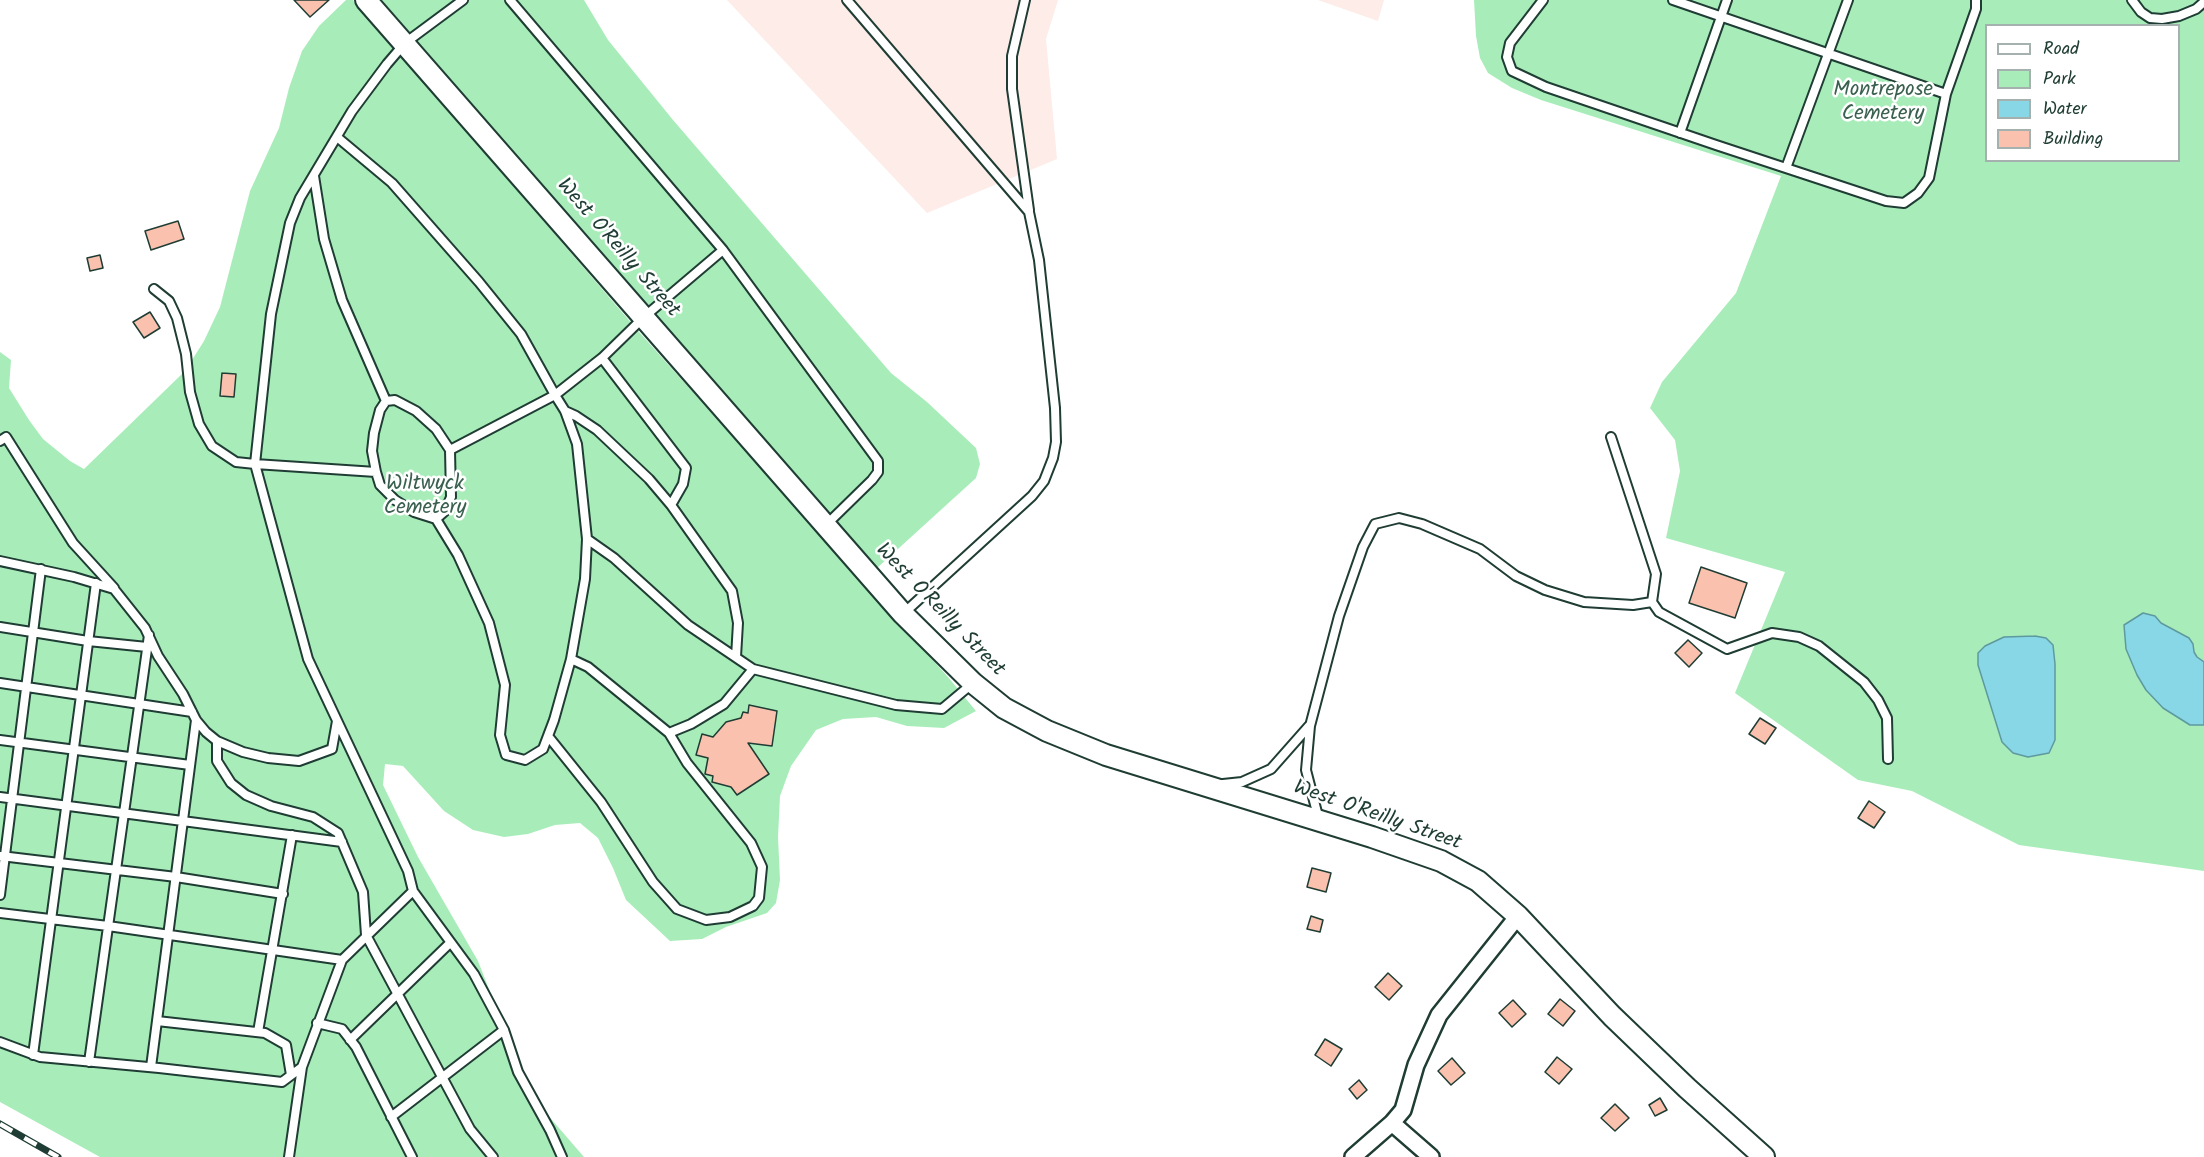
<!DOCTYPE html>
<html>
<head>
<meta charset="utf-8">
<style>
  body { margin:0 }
  #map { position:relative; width:2204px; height:1157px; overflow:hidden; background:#fff; font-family:Kalam,sans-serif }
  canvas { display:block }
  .legend { position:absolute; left:1985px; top:24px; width:195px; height:138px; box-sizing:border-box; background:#fff; border:2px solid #a5b1ae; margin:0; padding:8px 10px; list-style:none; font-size:18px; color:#1f3d34 }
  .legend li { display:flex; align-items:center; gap:12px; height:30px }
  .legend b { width:30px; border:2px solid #a5b1ae }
</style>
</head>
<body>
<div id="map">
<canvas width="2204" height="1157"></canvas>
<ul class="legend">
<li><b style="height:8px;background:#fff"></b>Road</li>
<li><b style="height:16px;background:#a8edb9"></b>Park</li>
<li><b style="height:16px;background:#88d7e6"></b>Water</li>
<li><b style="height:16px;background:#f9c1ae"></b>Building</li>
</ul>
</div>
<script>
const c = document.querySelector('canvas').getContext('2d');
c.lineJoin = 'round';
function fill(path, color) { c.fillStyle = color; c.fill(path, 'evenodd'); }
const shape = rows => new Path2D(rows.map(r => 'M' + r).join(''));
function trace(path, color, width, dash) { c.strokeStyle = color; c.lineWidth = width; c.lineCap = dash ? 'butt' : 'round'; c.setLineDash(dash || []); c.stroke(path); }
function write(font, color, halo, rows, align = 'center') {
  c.font = font + ' Kalam,sans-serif'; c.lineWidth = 5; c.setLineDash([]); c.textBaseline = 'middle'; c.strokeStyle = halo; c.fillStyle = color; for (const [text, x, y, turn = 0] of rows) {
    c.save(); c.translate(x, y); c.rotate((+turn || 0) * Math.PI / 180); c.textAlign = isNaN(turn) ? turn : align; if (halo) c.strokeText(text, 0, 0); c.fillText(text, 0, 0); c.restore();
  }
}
const built = shape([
  [727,0,1058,0,1046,39,1057,159,927,213],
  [1318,0,1384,0,1378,21]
]);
const green = shape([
  [346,0,353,0,640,333,948,677,976,711,944,728,907,726,876,717,843,719,816,730,791,766,780,796,778,837,780,880,776,903,767,913,726,927,702,939,670,941,626,900,613,868,598,838,580,823,555,825,528,834,504,837,473,830,444,811,403,766,385,764,383,785,418,857,478,961,514,1053,546,1113,584,1157,100,1157,0,1102,0,352,11,360,9,388,29,420,43,439,70,461,84,469,185,371,204,341,220,307,250,191,279,128,289,88,302,51,319,26],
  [380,0,584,0,608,40,673,120,891,373,927,402,976,448,980,464,976,478,877,568],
  [1474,0,2204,0,2204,871,2019,845,1912,791,1858,780,1735,693,1785,572,1666,538,1680,471,1675,440,1650,408,1662,382,1736,293,1781,176,1541,100,1512,88,1488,73,1480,58,1476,36],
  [1986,26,2178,26,2178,160,1986,160]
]);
const water = shape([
  [2143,613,2155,616,2161,623,2189,638,2193,644,2194,652,2197,657,2204,662,2204,725,2190,725,2163,708,2146,690,2137,675,2126,649,2124,625,2143,613],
  [2035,636,2046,638,2053,645,2055,664,2055,740,2049,753,2028,757,2013,753,2002,742,1978,665,1978,653,1985,646,2004,637,2035,636]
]);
const building = shape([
  [294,0,329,0,310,17,294,0],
  [178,221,184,239,151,250,145,231,178,221],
  [100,255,103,268,90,271,87,258,100,255],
  [150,312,160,328,144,338,133,322,150,312],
  [222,373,236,374,234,397,220,396,222,373],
  [1701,567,1747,583,1735,618,1689,603,1701,567],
  [1688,640,1702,653,1689,667,1675,653,1688,640],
  [749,705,777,711,772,746,748,743,769,774,737,795,731,787,712,782,713,776,705,774,708,758,696,755,702,734,713,737,726,722,741,718,743,712,748,713,749,705],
  [1760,718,1776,728,1765,744,1749,734,1760,718],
  [1869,801,1885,812,1874,828,1858,818,1869,801],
  [1312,868,1331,873,1326,892,1307,887,1312,868],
  [1311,916,1323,920,1320,932,1307,929,1311,916],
  [1388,973,1402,986,1389,1000,1375,987,1388,973],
  [1560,999,1575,1011,1563,1026,1548,1014,1560,999],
  [1513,1000,1526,1014,1512,1027,1499,1013,1513,1000],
  [1325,1039,1342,1049,1331,1066,1315,1055,1325,1039],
  [1557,1057,1572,1069,1559,1084,1545,1072,1557,1057],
  [1452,1058,1465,1073,1451,1085,1438,1071,1452,1058],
  [1359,1080,1367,1090,1357,1099,1349,1089,1359,1080],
  [1660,1098,1667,1110,1655,1116,1649,1105,1660,1098],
  [1615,1104,1629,1118,1615,1131,1601,1118,1615,1104]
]);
const service = shape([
  [510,0,723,250,878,461,878,472,872,480,827,524],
  [847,0,1029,212,1039,260,1055,408,1056,442,1053,458,1044,481,1032,496,904,613],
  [1025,0,1012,56,1012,89,1029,210],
  [1543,0,1510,43,1507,57,1512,71,1546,87,1716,145,1886,201,1904,203,1918,193,1929,178,1946,94,1976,9,1976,0],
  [1673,0,1946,94],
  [2132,0,2141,12,2150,18,2162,19,2179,16,2196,9,2204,2],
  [1680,133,1727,0],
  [337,137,392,183,479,282,521,334,555,395,565,411,577,444,587,539,585,579,571,659,554,720,543,749,525,760,506,755,500,735,505,685,489,623,458,555,436,519,445,511,451,497,450,450,555,395,602,358,644,317,723,250],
  [1786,168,1848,0],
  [314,176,324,239,342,300,386,401,395,400,416,411,436,429,450,450],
  [602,358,686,468,683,484,671,505,732,591,738,623,736,657],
  [565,411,576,416,597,430,649,479,671,505],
  [0,441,6,437,73,543,114,588],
  [376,472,372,451,374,433,380,410,386,401],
  [436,519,414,512,395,500,380,485,376,472,255,464,271,314,290,223,300,198,352,111,387,64,405,43,463,0],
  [587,539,614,558,688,625,753,669,896,705,942,709,973,683],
  [0,561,74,577,114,589,145,628,158,656,183,694,196,720,206,732,217,741,243,752,268,758,299,761,332,749,337,721],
  [1652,602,1659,612,1727,649,1772,633,1799,637,1819,646,1864,682,1878,700,1887,718,1888,759],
  [0,627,88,641,147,647],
  [0,683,192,712],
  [669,733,691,724,724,704,753,669],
  [548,736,601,802,653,882,677,909,706,920,730,917,753,906,759,898,762,867,751,843,687,763,669,733,588,667,571,659],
  [0,740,190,765],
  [217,741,217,761,231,783,246,795,271,806,313,817,338,833,363,892,366,935,470,1129,493,1157],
  [1223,784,1242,782,1271,769,1309,726],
  [0,797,342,842],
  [1319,820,1306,770,1310,726,1339,616,1363,547,1375,524,1399,518,1422,524,1480,549,1516,576,1545,590,1584,602,1633,605,1652,602,1656,574,1611,437],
  [1,856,176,877,283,894],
  [413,891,474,974,504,1030,518,1072,550,1130,562,1157],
  [0,895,41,569],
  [0,913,108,926,342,960],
  [157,1021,265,1033,286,1045,291,1075],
  [317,1023,342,1029,356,1047,412,1157],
  [258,1032,292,835],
  [350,1040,450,943],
  [0,1042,40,1057,159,1068,282,1082,302,1067,342,960,413,891,408,871,308,659,255,464,236,462,212,446,199,424,190,392,186,354,177,318,169,301,154,289],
  [33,1055,96,583],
  [89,1062,149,635],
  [151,1067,196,720],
  [391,1117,504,1030],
  [289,1157,302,1067]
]);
const minor = shape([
  [1392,1123,1431,1157],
  [1353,1157,1392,1123,1403,1110,1416,1065,1439,1015,1518,916]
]);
const tertiary = shape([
  [366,0,903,614,973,683,1004,708,1047,731,1106,755,1372,837,1441,861,1478,881,1518,916,1612,1016,1687,1088,1764,1157]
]);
const rail = shape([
  [0,1124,58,1157]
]);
const parkNames = [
  ["Montrepose",1883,91],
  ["Cemetery",1883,115],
  ["Wiltwyck",425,485],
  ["Cemetery",425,509]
];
const streetNames = [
  ["West O'Reilly Street",617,249,49],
  ["West O'Reilly Street",939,611,46],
  ["West O'Reilly Street",1377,817,19]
];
fill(built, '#fdece7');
fill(green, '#a8edb9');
fill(water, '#88d7e6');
trace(water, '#5e999f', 1.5);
fill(building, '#f9c1ae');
trace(building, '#1f3d34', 1.5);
trace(service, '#1f3d34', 12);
trace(minor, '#1f3d34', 20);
trace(tertiary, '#1f3d34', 24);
trace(service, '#fff', 8);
trace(minor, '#fff', 15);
trace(tertiary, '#fff', 20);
trace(rail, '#1f3d34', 7);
trace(rail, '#fff', 4.5, [14]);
write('21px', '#3a604f', '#fff', parkNames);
write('21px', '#1f3d34', '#fff', streetNames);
</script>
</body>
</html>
